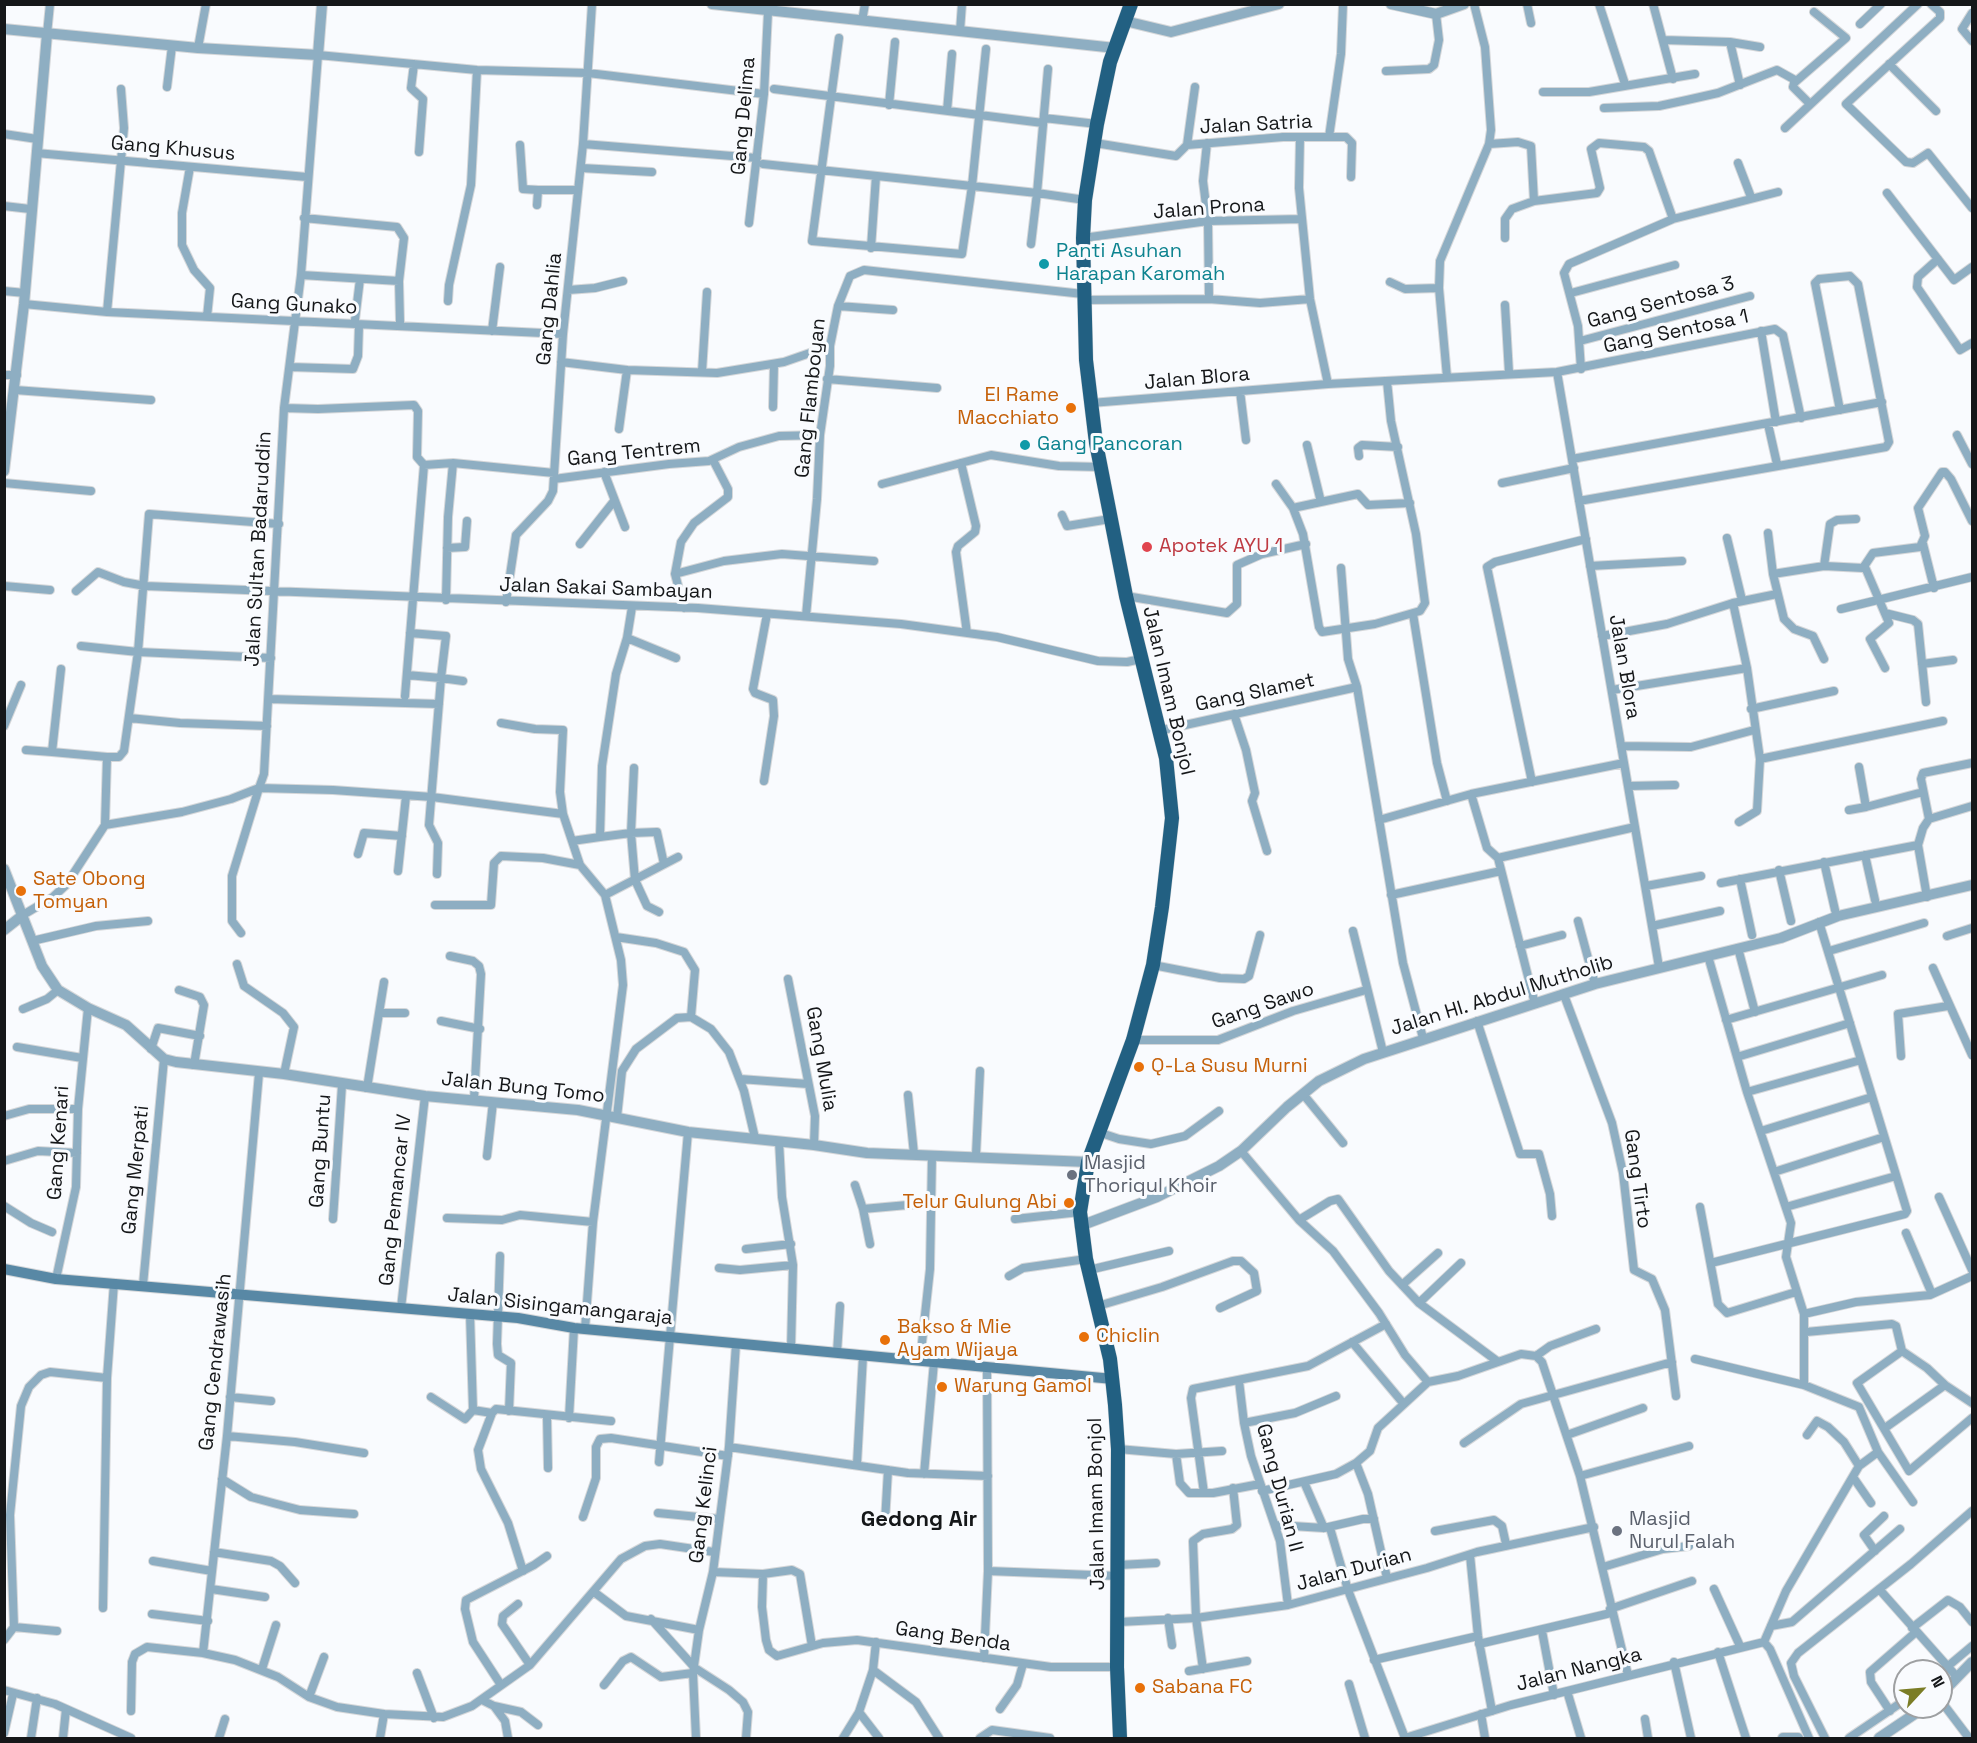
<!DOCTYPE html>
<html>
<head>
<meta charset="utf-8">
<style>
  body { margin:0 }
  #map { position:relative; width:1977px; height:1743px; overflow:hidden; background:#f9fbfe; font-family:"Space Grotesk",sans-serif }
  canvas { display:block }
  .frame { position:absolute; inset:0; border:6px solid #151719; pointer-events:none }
  .north { position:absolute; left:1893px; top:1659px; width:60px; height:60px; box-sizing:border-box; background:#f9fbfe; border:2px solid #9ea0a2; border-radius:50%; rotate:64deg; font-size:16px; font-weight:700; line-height:24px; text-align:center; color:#151719 }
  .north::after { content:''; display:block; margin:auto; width:21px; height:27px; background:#7b7d26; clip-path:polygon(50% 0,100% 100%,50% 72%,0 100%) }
</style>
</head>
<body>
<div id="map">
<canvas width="1977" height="1743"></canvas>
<div class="frame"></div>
<div class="north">N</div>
</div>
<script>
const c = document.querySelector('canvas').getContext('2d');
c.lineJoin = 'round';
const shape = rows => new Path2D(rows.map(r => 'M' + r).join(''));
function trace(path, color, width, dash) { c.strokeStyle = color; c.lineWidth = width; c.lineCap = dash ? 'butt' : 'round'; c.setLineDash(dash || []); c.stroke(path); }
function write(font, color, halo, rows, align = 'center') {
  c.font = font + ' "Space Grotesk",sans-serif'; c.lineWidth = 6; c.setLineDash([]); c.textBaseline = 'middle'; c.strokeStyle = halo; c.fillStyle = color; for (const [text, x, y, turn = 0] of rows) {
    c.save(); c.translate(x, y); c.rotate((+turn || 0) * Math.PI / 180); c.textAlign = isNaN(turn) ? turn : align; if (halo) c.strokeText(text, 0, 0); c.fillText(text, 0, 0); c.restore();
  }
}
const minor = shape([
  [1527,4,1531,23],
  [1599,4,1625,84],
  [1653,4,1673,79],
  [1931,4,1940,12,1940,18,1846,104,1906,162,1913,163,1928,153,1972,208],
  [1972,13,1962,29,1972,41],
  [862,21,865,4],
  [1860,24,1881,4],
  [960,31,962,4],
  [47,34,50,4],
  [839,38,812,241,962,254,972,186,1037,193,1048,69],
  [1663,40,1730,42,1760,47],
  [1730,42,1740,85],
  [198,48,206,4],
  [414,64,411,88,423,99,419,152],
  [1889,64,1936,111],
  [1386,71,1429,69,1434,65,1439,40,1436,14],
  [167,87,172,46],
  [774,89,1043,123],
  [1543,92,1589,92,1695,74],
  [1809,103,1793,87,1794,83,1846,38,1814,12],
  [889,105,895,42],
  [1604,108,1659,106,1687,100,1718,93,1777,70,1795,80],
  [947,111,952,54],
  [1044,118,1097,124],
  [1785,128,1918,4],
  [4,134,37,139],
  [1300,137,1299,188,1310,299,1328,384],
  [1329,137,1341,54,1343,4],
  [1095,143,1176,156,1187,145,1283,137,1346,137,1352,143,1351,177],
  [1207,143,1203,181,1208,221,1209,299],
  [583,144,757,158],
  [1489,144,1518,142,1531,146,1534,201],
  [520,145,523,189,538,190],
  [1187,145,1195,87],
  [36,153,307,177],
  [1738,163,1751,197],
  [763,164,972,186,986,49],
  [190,167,182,213,182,245,194,270,210,288,207,317],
  [581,168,652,172],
  [1887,193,1954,280,1972,267],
  [537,205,538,190,578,190],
  [4,206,30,209],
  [304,218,397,227,404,238,399,281],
  [749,223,764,94,768,12],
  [1083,238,1208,221,1302,219],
  [1505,238,1505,219,1512,209,1534,201,1597,193,1600,188,1591,149,1599,143,1644,147,1649,151,1673,219],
  [1031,244,1037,193,1085,200],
  [871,248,876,176],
  [1938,259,1918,277,1917,287,1960,350,1972,343],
  [301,275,399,281,400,322],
  [1390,282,1405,289,1439,288],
  [568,290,595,288,623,281],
  [4,291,25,293],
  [1571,293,1675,265],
  [1083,300,1209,299,1260,303,1310,299],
  [448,301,449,285,471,185,477,70],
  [24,304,107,312,563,334],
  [1505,305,1509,373],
  [838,306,893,310],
  [107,312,124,128,121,89],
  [355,320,360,279],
  [492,331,500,267],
  [1761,331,1776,422],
  [1580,341,1750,296],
  [561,362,627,370,717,373,784,362,830,346],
  [290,367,353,369,358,356,359,325],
  [1581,369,1578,326,1564,273,1569,264,1673,219,1778,192],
  [702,372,707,292],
  [1557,372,1659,967],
  [4,375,17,375],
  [1447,377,1439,288,1440,261,1489,144,1491,130,1485,47,1474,4],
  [827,379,937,388],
  [15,390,151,400],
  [1240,391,1246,440],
  [1091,403,1328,384,1557,372,1775,329,1783,335,1801,418],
  [773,407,774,364],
  [284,408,318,409,414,405,418,411,417,457,424,465,453,463,554,473],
  [1768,424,1777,464],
  [619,429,627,370],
  [1957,435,1972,464],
  [1307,445,1321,502],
  [1359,456,1358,448,1362,445,1398,447],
  [1572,459,1882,402],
  [961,463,976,526,975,532,958,546,956,552,967,633],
  [604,472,625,527],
  [554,479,669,464,709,461,739,447,779,436,820,435],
  [4,483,91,491],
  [1502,483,1574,468],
  [882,484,991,455,1059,466,1100,467],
  [1276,484,1293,508,1303,534,1319,627,1322,632,1375,624,1420,611,1425,603,1416,534,1391,421,1387,381],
  [1579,501,1886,447,1889,442,1858,284,1850,276,1819,279,1815,283,1840,410],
  [1293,508,1358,494,1368,505,1410,503],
  [1062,515,1067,526,1110,519],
  [1768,533,1773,574],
  [1727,538,1742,600],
  [580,544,614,501],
  [1923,544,1934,588],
  [447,548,465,547,467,521],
  [1590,566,1682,561],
  [1824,566,1830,524,1837,520,1856,519],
  [1865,567,1889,623,1870,639,1885,668],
  [1341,568,1348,659,1357,687,1403,963,1423,1038],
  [675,574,724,561,782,554,874,561],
  [4,586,50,590],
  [76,591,98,572,124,582,145,586,698,608,901,624,997,637,1098,661,1127,662,1141,659],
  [1126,596,1227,613,1237,604,1237,565,1262,554,1306,544],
  [446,600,448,517,453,463],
  [506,602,516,535,548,501,553,491,563,334,583,144,592,4],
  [1733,603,1747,668,1760,759,1943,721],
  [684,608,675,574,681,542,694,523,728,497,728,489,713,460],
  [1841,609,1972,577],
  [1885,613,1913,620,1918,624,1926,702],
  [1413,614,1437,763,1447,801],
  [806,616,817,499,820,435,830,366,830,346,838,306,850,276,864,270,1083,294],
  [410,633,446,636,441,678,463,681],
  [1602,636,1667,624,1733,603,1777,594],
  [627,638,676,658],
  [81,646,138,652,149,514,279,524],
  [1824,659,1813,636,1794,629,1784,619,1773,574,1824,566,1863,568,1873,553,1920,547,1925,536,1918,508,1942,472,1945,472,1951,479,1972,521],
  [1922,664,1953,660],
  [61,669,52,752,107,757,105,825],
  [407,675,441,678,429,825,438,843,437,874],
  [1612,690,1747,668],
  [405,696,424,465],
  [269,699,439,704],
  [1751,709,1834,691],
  [1234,714,1246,750,1255,793,1252,801,1267,851],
  [129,718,180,723,267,726],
  [501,723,535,729,563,730,560,792,563,814],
  [4,726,21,685],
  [1158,731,1357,687],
  [1621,746,1691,747,1754,730],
  [26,750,52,752],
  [107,757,119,757,124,751,138,652,271,658],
  [1859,767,1866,807,1923,792],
  [764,781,774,716,773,700,755,693,753,689,767,614],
  [1532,782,1487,567,1495,562,1586,539],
  [1628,786,1675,785],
  [1471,794,1487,848,1498,858,1535,1004],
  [1849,810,1866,807],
  [1929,819,1921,779,1923,773,1972,763],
  [1379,820,1471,794,1624,763],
  [1739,822,1757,811,1760,759],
  [600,837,631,833,634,768],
  [572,841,600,837,602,766,616,674,627,638,632,607],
  [358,854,364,833,402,836],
  [1865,855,1875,900],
  [1498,858,1635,827],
  [1824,862,1835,910],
  [1779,870,1791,921],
  [398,871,406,796],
  [1740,879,1752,935],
  [1721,883,1918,845],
  [1646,886,1701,876],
  [1391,895,1501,871],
  [1927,897,1918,845,1923,828,1929,819,1972,806],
  [435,905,491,905,494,863,501,856,543,858,580,865],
  [659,912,647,906,635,880,631,833,657,832,664,864],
  [23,915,53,897,66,885,105,825,182,812,231,799,259,788,264,774,284,408,301,275,318,55,477,70,588,73,764,94],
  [1578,921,1595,984],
  [1652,926,1720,911],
  [1353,931,1383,1052],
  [241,933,232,921,232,876,259,788,333,790,432,797,563,814,580,865,605,895,678,857],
  [1947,936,1972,928],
  [616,937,656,943,684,952,695,970,691,1017],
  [32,941,96,926,148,921],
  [1520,946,1562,935],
  [1738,948,1755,1012],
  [1829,951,1924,923],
  [450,956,473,961,479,966,481,974,474,1099],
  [1708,956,1747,1092,1791,1223,1786,1257,1804,1314,1804,1385,1859,1407,1878,1452,1913,1502],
  [237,964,244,986,283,1013,294,1027,284,1074],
  [1153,965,1220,978,1244,979,1249,976,1260,935],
  [1933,968,1972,1055],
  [788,979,815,1116,814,1145],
  [179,990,200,997,204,1005,194,1065],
  [1564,995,1612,1123,1623,1173,1634,1270,1652,1279,1665,1310,1676,1396],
  [23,1009,47,999,58,990],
  [379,1013,405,1013],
  [1726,1020,1882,975],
  [441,1021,480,1029],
  [1477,1021,1520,1154,1539,1154,1550,1194,1552,1216],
  [1133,1040,1218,1040,1293,1011,1366,990],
  [17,1047,82,1058],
  [151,1049,158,1028,200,1036],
  [1901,1056,1898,1014,1948,1006],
  [1737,1057,1850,1023],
  [740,1079,808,1084],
  [367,1088,384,982],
  [1747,1092,1861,1060],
  [1303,1094,1343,1143],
  [908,1095,914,1154],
  [4,1116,29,1109,78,1109],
  [617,1117,622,1071,636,1049,677,1018,691,1017,711,1029,729,1052,744,1091,755,1138],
  [1761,1131,1872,1097],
  [1098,1132,1119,1139,1151,1144,1185,1136,1219,1111],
  [779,1141,782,1197,793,1265,791,1349],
  [1241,1151,1299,1220,1333,1251,1379,1313,1405,1355,1428,1382,1458,1376,1521,1354,1536,1356,1542,1362,1580,1476,1628,1675],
  [976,1155,980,1071],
  [487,1156,493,1102],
  [4,1161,38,1151,77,1153],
  [1774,1172,1884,1137],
  [855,1185,863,1209],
  [1939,1197,1972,1270],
  [4,1206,31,1223,52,1232],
  [1700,1207,1718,1304,1727,1313,1796,1292],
  [1786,1207,1896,1176],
  [447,1218,502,1220,520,1215,593,1222],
  [333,1219,342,1085],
  [1015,1219,1080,1212],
  [1299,1220,1330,1201,1338,1199,1389,1271,1419,1303,1497,1361],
  [1906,1233,1932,1294],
  [870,1244,863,1209,930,1203],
  [746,1249,791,1244],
  [500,1256,497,1344,498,1355,511,1363,509,1411],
  [1711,1263,1905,1214,1907,1211,1819,922],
  [719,1268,740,1270,793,1265],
  [1089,1270,1169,1251],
  [1009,1276,1023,1268,1086,1259],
  [56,1279,76,1187,78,1109,88,1008],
  [143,1285,164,1059],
  [1402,1285,1438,1253],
  [1419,1303,1461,1263],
  [1098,1306,1162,1287,1233,1261,1241,1261,1254,1273,1257,1291,1220,1308],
  [401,1308,425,1096],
  [470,1314,473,1410],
  [1804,1314,1856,1302,1930,1295,1972,1276],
  [585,1329,593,1222,623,985,621,960,605,895],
  [1806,1332,1892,1324,1896,1326,1902,1351,1927,1368,1945,1385,1885,1428],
  [1352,1342,1403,1403],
  [1902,1351,1857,1383,1909,1471,1972,1418],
  [837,1353,840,1306],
  [1536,1356,1550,1346,1596,1329],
  [1695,1359,1804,1385],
  [920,1361,930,1269,932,1155],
  [1239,1381,1244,1423,1251,1456,1280,1541,1288,1605],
  [1945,1385,1972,1403],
  [230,1397,271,1401],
  [431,1397,465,1419,473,1410],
  [473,1410,492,1413,496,1409,611,1421],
  [492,1413,478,1450,481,1469,508,1523,523,1571],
  [547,1416,548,1468],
  [569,1418,574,1328],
  [1244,1423,1295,1413,1336,1396],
  [1567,1435,1643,1408],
  [1807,1435,1817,1421,1828,1427,1844,1442,1859,1466],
  [227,1436,295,1442,364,1453],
  [1464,1443,1521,1404,1672,1362],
  [729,1447,908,1473,988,1476],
  [1118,1449,1176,1454,1222,1451],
  [1176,1454,1180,1483,1189,1493,1213,1493,1260,1484],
  [659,1462,688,1132],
  [1356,1463,1368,1494,1387,1578],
  [857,1464,863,1356],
  [924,1474,934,1362],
  [1580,1476,1689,1446],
  [1853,1477,1871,1503],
  [222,1479,251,1497,273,1503,300,1510,354,1514],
  [1304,1482,1324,1528],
  [1262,1491,1336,1474,1356,1463,1370,1451,1378,1428,1428,1382],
  [1204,1493,1191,1398,1193,1389,1308,1366,1386,1324],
  [658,1513,719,1519],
  [583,1517,596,1478,596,1447,600,1439,611,1438,728,1456],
  [885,1522,888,1470],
  [1276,1525,1324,1528,1363,1519,1374,1519],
  [1330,1528,1348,1590,1405,1738],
  [1435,1531,1494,1520,1502,1526,1506,1544],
  [1875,1551,1864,1535,1884,1516],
  [214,1552,271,1561,280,1566,295,1583],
  [1470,1555,1478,1636,1492,1711],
  [153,1561,212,1571],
  [1119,1565,1156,1563],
  [1603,1567,1663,1549,1689,1546],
  [988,1571,1118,1576],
  [713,1572,763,1574,762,1607,766,1640,769,1650,777,1656,823,1643,857,1640,1051,1667,1117,1667],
  [763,1574,792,1570,800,1574,812,1646],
  [211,1589,265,1597],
  [1714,1589,1740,1646],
  [1879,1589,1957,1677],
  [594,1592,626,1616,699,1630],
  [518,1604,503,1616,502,1624,530,1665],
  [103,1608,107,1378,114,1283],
  [1610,1609,1692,1581],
  [152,1614,208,1621],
  [1168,1618,1172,1645],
  [651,1619,695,1668,729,1690,743,1702,748,1712,746,1738],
  [1119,1622,1196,1618,1288,1605,1427,1568,1477,1552,1594,1527],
  [1771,1626,1792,1622,1900,1529],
  [14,1627,57,1631],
  [1912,1628,1948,1600,1960,1607,1972,1622],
  [1542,1631,1554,1695],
  [4,1640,14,1627,10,1515,21,1406,29,1387,41,1375,50,1372,107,1378],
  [1764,1642,1786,1591,1859,1466,1878,1452],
  [1764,1642,1770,1649,1809,1738],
  [1479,1644,1611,1613],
  [1718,1652,1746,1738],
  [203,1653,227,1436,259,1073],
  [984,1658,988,1571,987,1367],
  [1374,1660,1478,1636],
  [1674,1662,1691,1738],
  [262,1669,276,1625],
  [1203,1669,1196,1618,1193,1541,1203,1534,1232,1529,1237,1525,1233,1488],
  [873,1670,916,1702,939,1738],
  [1189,1671,1247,1661],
  [1941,1672,1972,1646],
  [417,1673,434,1718],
  [1349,1684,1365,1738],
  [501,1685,473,1642,465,1609,466,1600,534,1565,547,1556],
  [604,1685,623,1661,631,1657,661,1677,693,1673],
  [4,1690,55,1704,131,1738],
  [1567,1691,1581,1738],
  [309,1697,324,1657],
  [482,1700,494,1706,505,1721,508,1738],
  [1941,1701,1969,1738],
  [494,1706,521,1712,538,1725],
  [1000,1709,1017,1685,1023,1664],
  [131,1711,132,1662,135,1654,147,1647,203,1653,235,1660,278,1677,309,1697,337,1707,384,1714,443,1717,472,1706,530,1665,621,1559,645,1546,660,1544,714,1552],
  [1890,1711,1871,1682,1870,1672,1916,1632],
  [859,1712,879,1738],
  [1481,1714,1485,1738],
  [1645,1719,1648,1738],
  [4,1733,13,1694],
  [31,1738,37,1698],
  [63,1738,66,1709],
  [219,1738,225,1719],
  [380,1738,384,1714],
  [696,1738,693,1673,699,1630,713,1572,729,1447,736,1344],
  [843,1738,859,1712,873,1670,876,1642],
  [980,1738,992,1730,1050,1738],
  [1405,1738,1511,1705,1764,1642],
  [1825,1738,1794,1676,1791,1663,1798,1653,1911,1564,1972,1511],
  [1849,1738,1905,1700]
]);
const tertiary = shape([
  [712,4,1115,48],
  [1391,4,1436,14,1464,4],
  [1125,21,1171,32,1279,4],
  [4,29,198,48,318,55,322,4],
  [4,471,24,304,47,34],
  [4,869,42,966,58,990,88,1008,126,1025,164,1059,176,1062,284,1074,425,1096,578,1110,688,1132,814,1145,867,1153,1088,1162],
  [4,930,23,915],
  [1080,1226,1157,1197,1219,1166,1241,1151,1287,1107,1319,1081,1364,1059,1595,984,1781,938,1838,916,1972,885],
  [1941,1694,1972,1662],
  [1783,1738,1798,1738],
  [1879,1738,1925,1707]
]);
const secondary = shape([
  [4,1269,56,1279,518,1318,574,1328,1113,1379]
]);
const trunk = shape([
  [1120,1738,1117,1667,1118,1449,1115,1405,1110,1359,1086,1259,1080,1212,1088,1162,1133,1040,1153,965,1162,907,1172,818,1166,758,1126,596,1096,443,1086,360,1083,238,1085,200,1097,124,1110,62,1131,4]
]);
const markers = [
  [1044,264,6,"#0f9aa8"],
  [1071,408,6,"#e8710a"],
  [1025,445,6,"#0f9aa8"],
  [1147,547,6,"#e0444e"],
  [21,891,6,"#e8710a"],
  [1139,1067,6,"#e8710a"],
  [1072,1175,6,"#6b7280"],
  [1069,1203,6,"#e8710a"],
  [1084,1337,6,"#e8710a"],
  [885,1340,6,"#e8710a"],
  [942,1387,6,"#e8710a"],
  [1617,1531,6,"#6b7280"],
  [1140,1688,6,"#e8710a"]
];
const streetNames = [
  ["Gang Delima",744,116,-85],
  ["Jalan Satria",1256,125,-3],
  ["Gang Khusus",173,149,5],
  ["Jalan Prona",1209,209,-4],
  ["Gang Sentosa 3",1661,303,-15],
  ["Gang Gunako",294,305,3],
  ["Gang Dahlia",550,309,-84],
  ["Gang Sentosa 1",1676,332,-12],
  ["Jalan Blora",1197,379,-5],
  ["Gang Flamboyan",811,398,-84],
  ["Gang Tentrem",634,453,-6],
  ["Jalan Sultan Badaruddin",259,549,-87],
  ["Jalan Sakai Sambayan",606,589,2],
  ["Jalan Blora",1624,667,80],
  ["Jalan Imam Bonjol",1168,691,77],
  ["Gang Slamet",1255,693,-12],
  ["Jalan HI. Abdul Mutholib",1502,996,-17],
  ["Gang Sawo",1263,1006,-19],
  ["Gang Mulia",821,1059,80],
  ["Jalan Bung Tomo",523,1088,6],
  ["Gang Kenari",59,1143,-86],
  ["Gang Buntu",321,1151,-86],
  ["Gang Merpati",136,1170,-84],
  ["Gang Tirto",1637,1179,82],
  ["Gang Pemancar IV",396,1200,-84],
  ["Jalan Sisingamangaraja",560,1307,6],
  ["Gang Cendrawasih",216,1362,-84],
  ["Gang Durian II",1279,1488,75],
  ["Jalan Imam Bonjol",1097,1504,-91],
  ["Gang Kelinci",704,1505,-83],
  ["Jalan Durian",1354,1570,-15],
  ["Gang Benda",953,1637,8],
  ["Jalan Nangka",1579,1670,-14]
];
const cultureNames = [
  ["Panti Asuhan",1056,252],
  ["Harapan Karomah",1056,275],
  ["Gang Pancoran",1037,445]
];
const foodNames = [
  ["El Rame",1059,396,"right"],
  ["Macchiato",1059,419,"right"],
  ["Sate Obong",33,880],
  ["Tomyan",33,903],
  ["Q-La Susu Murni",1151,1067],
  ["Telur Gulung Abi",1057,1203,"right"],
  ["Bakso & Mie",897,1328],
  ["Ayam Wijaya",897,1351],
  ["Chiclin",1096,1337],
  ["Warung Gamol",954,1387],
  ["Sabana FC",1152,1688]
];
const healthNames = [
  ["Apotek AYU 1",1159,547]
];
const worshipNames = [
  ["Masjid",1084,1164],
  ["Thoriqul Khoir",1084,1187],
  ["Masjid",1629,1520],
  ["Nurul Falah",1629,1543]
];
const quarterNames = [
  ["Gedong Air",919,1520]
];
trace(minor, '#d5d7d9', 10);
trace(tertiary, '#d5d7d9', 12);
trace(secondary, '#d5d7d9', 12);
trace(trunk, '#d5d7d9', 15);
trace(minor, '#8eaec2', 8);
trace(tertiary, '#8eaec2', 10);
trace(secondary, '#5888a5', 10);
trace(trunk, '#226082', 14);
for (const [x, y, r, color] of markers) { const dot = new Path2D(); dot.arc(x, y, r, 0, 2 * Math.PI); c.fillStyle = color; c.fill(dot); trace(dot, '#f9fbfe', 2); }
write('20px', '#151719', '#f9fbfe', streetNames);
write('20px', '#0d838f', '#f9fbfe', cultureNames, 'left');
write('20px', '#c56008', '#f9fbfe', foodNames, 'left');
write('20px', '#be3a42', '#f9fbfe', healthNames, 'left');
write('20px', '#5b616d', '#f9fbfe', worshipNames, 'left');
write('bold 22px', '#151719', '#f9fbfe', quarterNames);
</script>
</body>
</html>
